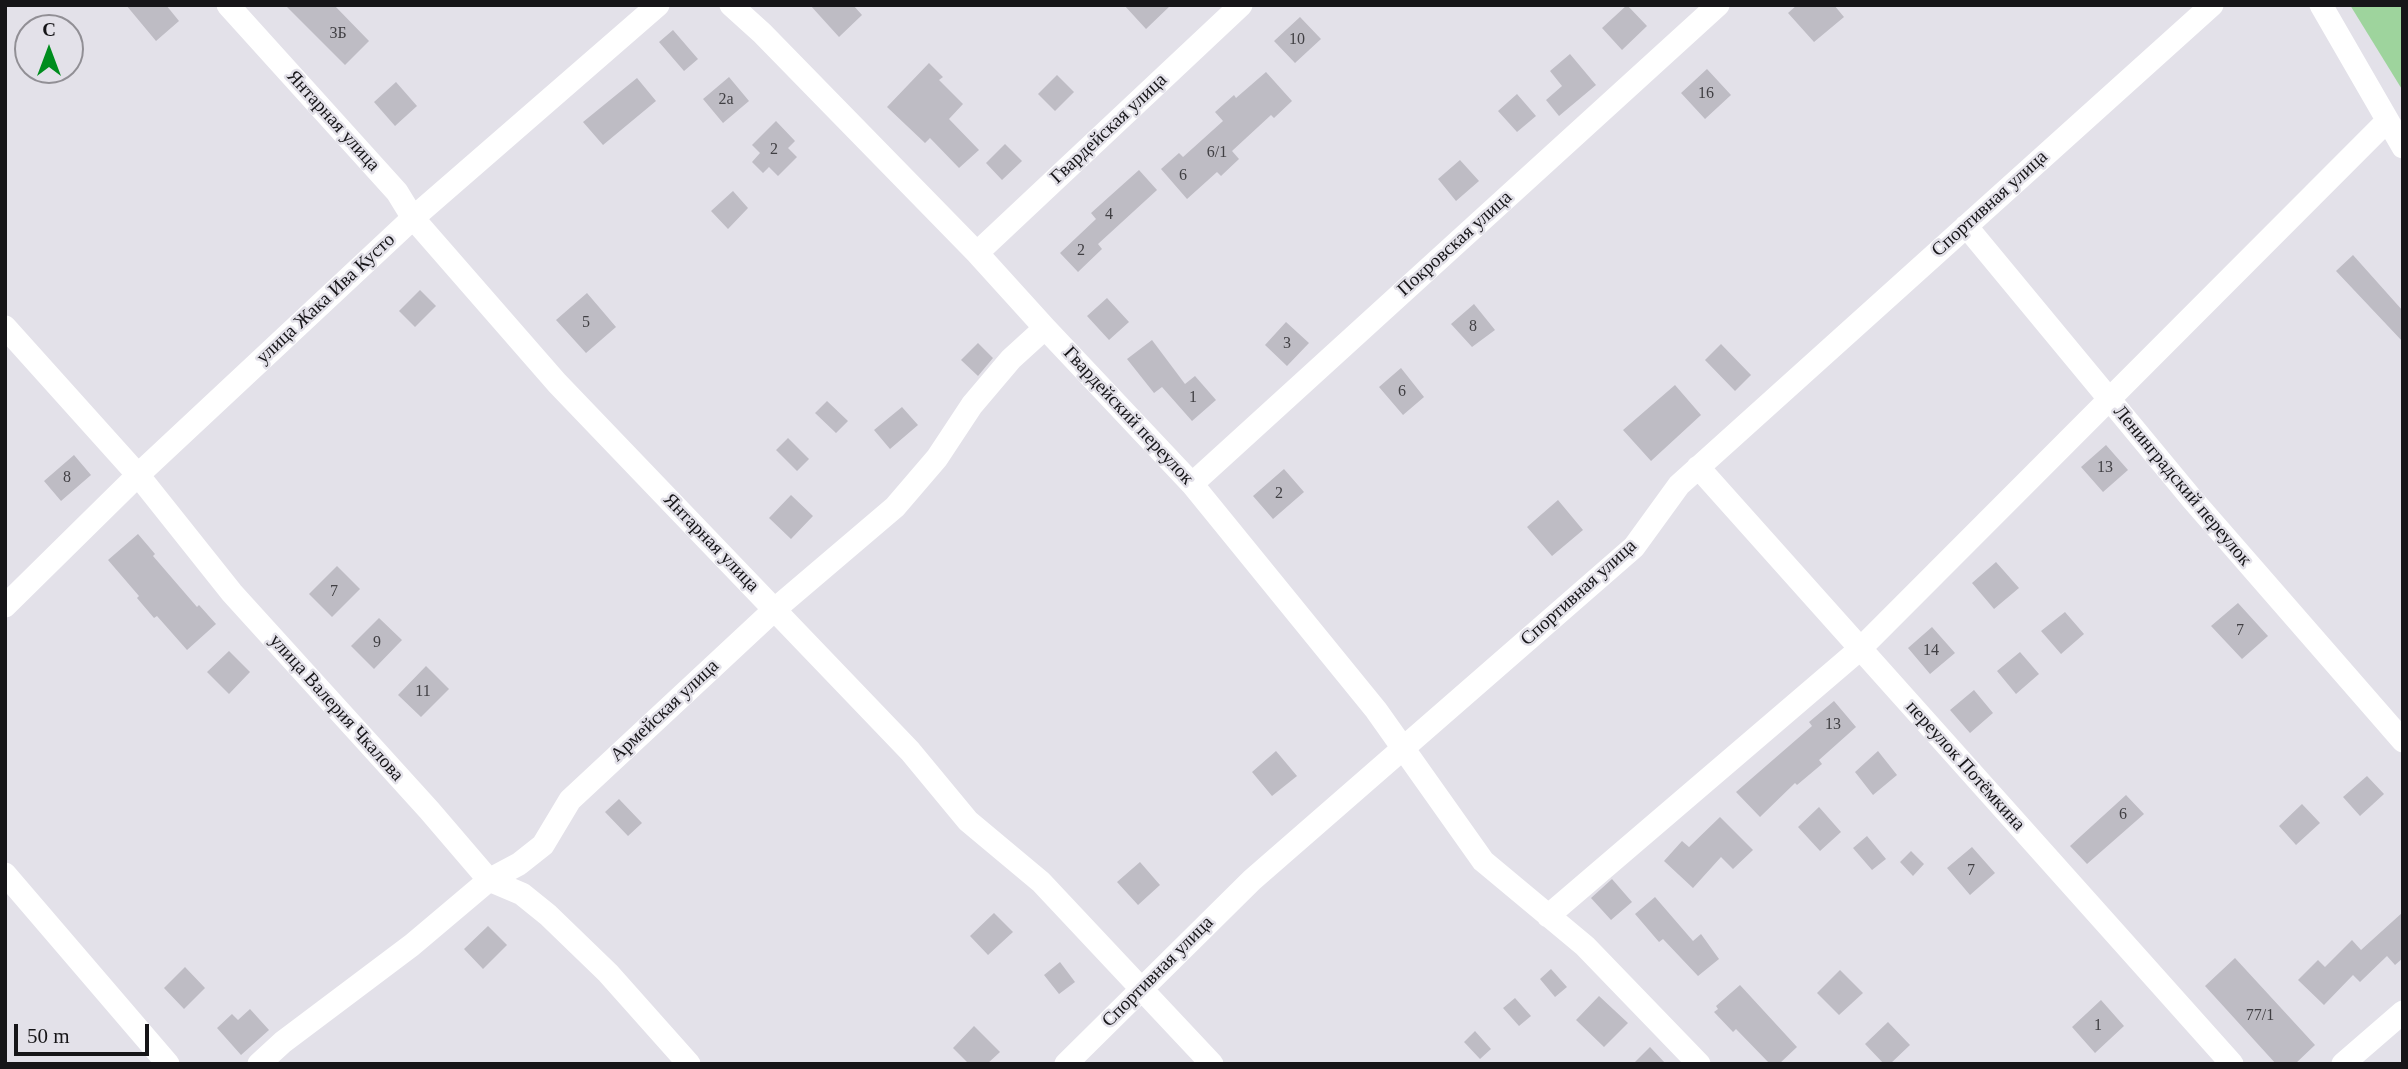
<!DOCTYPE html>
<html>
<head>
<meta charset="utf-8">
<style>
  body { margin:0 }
  #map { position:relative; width:2408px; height:1069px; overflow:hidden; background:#e3e1e9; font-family:Georgia,serif }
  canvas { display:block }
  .frame { position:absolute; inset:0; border:7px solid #161518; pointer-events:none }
  .north { position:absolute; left:14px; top:14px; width:70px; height:70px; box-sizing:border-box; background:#e3e1e9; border:2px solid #918f95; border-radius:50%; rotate:0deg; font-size:19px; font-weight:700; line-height:28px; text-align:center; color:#161518 }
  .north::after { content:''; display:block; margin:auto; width:24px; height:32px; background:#008d1e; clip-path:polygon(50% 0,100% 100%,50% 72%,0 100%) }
  .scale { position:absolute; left:14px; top:1024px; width:135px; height:32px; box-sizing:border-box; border:4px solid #161518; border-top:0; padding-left:9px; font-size:21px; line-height:24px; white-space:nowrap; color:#161518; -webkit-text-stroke:5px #e3e1e9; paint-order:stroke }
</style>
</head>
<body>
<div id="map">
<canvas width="2408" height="1069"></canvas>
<div class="frame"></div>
<div class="north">С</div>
<div class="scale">50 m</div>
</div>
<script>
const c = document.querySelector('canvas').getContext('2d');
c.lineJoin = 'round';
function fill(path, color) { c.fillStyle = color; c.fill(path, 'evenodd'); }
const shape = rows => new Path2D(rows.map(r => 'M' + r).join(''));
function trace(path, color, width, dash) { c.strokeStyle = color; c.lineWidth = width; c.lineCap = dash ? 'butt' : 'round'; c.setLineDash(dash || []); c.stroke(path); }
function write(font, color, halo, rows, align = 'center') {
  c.font = font + ' Georgia,serif'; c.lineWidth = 5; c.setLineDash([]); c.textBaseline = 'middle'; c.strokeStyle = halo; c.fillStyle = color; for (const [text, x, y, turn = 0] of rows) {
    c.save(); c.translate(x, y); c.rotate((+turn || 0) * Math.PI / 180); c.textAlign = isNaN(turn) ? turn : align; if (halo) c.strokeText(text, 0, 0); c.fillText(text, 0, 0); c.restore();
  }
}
const green = shape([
  [2350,5,2403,5,2403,91]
]);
const building = shape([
  [126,5,166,5,179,21,156,41],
  [285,5,334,5,369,41,345,65],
  [810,5,853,5,862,15,839,37],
  [1124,5,1171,5,1146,29],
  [1627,5,1647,26,1622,50,1602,28],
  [1797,5,1834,5,1844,17,1814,42,1788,13],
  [1300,17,1321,39,1295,63,1274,41],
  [673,30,698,59,684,71,659,42],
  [1570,54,1596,85,1559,116,1546,100,1562,86,1550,71],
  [929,63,943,77,939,80,963,104,949,119,979,150,959,168,930,138,925,143,887,107],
  [1707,69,1731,95,1705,119,1681,93],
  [1266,72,1292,101,1274,118,1271,115,1232,151,1239,159,1221,176,1217,172,1187,199,1161,169,1179,153,1183,157,1223,121,1215,112,1234,95,1236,98],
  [1057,75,1074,92,1055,111,1038,94],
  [729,77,749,101,723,123,703,99],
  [637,78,656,101,603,145,583,122],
  [396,82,417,106,395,126,374,102],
  [1517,94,1536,116,1517,132,1498,111],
  [776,121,795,141,788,148,797,157,778,176,769,167,763,173,752,162,760,153,752,145],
  [1005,144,1022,161,1002,180,986,163],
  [1460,160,1479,181,1456,201,1438,179],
  [1139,170,1157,190,1098,244,1102,249,1078,272,1060,253,1096,219,1091,213],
  [733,191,748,208,728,229,711,211],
  [2353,255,2403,311,2403,342,2336,271],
  [420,290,436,306,415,327,399,311],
  [587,293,616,327,586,353,556,320],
  [1107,298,1129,322,1109,340,1087,316],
  [1474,304,1495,330,1472,347,1451,324],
  [1286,322,1309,343,1287,366,1265,345],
  [1152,340,1185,384,1195,376,1216,400,1192,421,1162,387,1154,393,1127,359],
  [978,343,993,358,978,376,961,360],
  [1721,344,1751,375,1735,391,1705,360],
  [1401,368,1424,397,1403,415,1379,387],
  [1675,385,1701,415,1651,461,1623,430],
  [827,401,848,421,836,433,815,413],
  [902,407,918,425,890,449,874,430],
  [788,438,809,459,797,471,776,450],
  [2106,445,2128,470,2103,492,2081,467],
  [74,455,91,475,61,501,44,481],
  [1284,469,1304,492,1273,519,1253,496],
  [791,495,813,516,791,539,769,518],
  [1558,500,1583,530,1552,556,1527,527],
  [138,534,155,554,153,556,197,607,199,605,216,624,187,650,157,616,154,618,137,598,139,596,108,560],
  [1996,562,2019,588,1994,609,1972,583],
  [337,566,360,589,332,617,309,594],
  [2238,603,2268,636,2242,659,2211,626],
  [2065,612,2084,634,2061,654,2041,631],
  [379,618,402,640,374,669,351,646],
  [1932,627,1955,653,1930,674,1908,648],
  [229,651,250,672,229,694,207,672],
  [2020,652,2039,674,2016,694,1997,671],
  [426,666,449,689,421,717,398,695],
  [1974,690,1993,713,1970,733,1950,710],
  [1834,701,1856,727,1819,760,1822,764,1797,785,1795,783,1760,817,1736,792,1812,726,1809,722],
  [1276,751,1297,776,1272,796,1252,772],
  [1878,751,1897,775,1873,795,1855,772],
  [2367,776,2384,794,2360,816,2343,797],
  [2126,795,2144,814,2087,864,2070,846],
  [619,799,642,823,628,836,605,812],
  [2302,804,2320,823,2296,845,2279,826],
  [1819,807,1841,832,1820,851,1798,827],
  [1720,817,1753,850,1733,869,1721,857,1693,888,1664,861,1682,841,1689,847],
  [1867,836,1886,859,1872,870,1853,848],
  [1972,847,1995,873,1970,895,1947,868],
  [1911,851,1924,864,1913,876,1900,862],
  [1140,862,1160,885,1138,905,1117,882],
  [1612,879,1632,902,1611,920,1591,898],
  [1655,897,1693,941,1701,934,1719,959,1698,976,1663,939,1659,942,1635,914],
  [2403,912,2403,958,2395,965,2387,956,2360,982,2353,975,2324,1005,2298,980,2318,960,2325,967,2352,940,2361,950],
  [994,913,1013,932,988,955,970,936],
  [488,926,507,945,483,969,464,949],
  [2235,958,2315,1045,2295,1064,2276,1064,2205,986],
  [1060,962,1075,982,1059,994,1044,975],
  [185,967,205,988,184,1009,164,988],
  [1551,969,1567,987,1555,997,1540,979],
  [1840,970,1863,993,1839,1015,1817,993],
  [1740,985,1797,1047,1779,1064,1770,1064,1736,1029,1733,1032,1714,1012,1718,1009,1716,1006],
  [1599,996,1628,1023,1604,1047,1576,1020],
  [1515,998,1531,1016,1519,1026,1503,1008],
  [2101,1000,2124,1026,2095,1053,2072,1027],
  [250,1009,269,1030,241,1055,217,1028,232,1014,238,1020],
  [1888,1022,1910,1045,1890,1064,1884,1064,1865,1044],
  [974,1026,1000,1052,987,1064,969,1064,953,1048],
  [1475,1031,1491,1049,1480,1059,1464,1042],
  [1650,1047,1666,1064,1633,1064]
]);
const minor = shape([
  [228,5,397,192,413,218,557,383,910,751,968,821,1041,882,1212,1064],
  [731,5,762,33,977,253,1045,328,1192,484,1376,710,1483,861,1585,946,1699,1064],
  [2321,5,2403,147],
  [1966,226,2192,499,2403,741],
  [977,253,1241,5],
  [5,327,138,475,232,593,429,810,489,880,522,894,548,915,608,973,689,1064],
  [1698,467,2232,1064],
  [1192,484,1718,5],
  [5,606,138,475,413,218,658,5],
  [5,874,168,1064],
  [1548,916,1860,649,2387,121],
  [259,1064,283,1042,412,945,489,880,519,864,543,845,570,800,774,610,895,507,937,458,972,405,1011,359,1045,328],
  [1066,1064,1252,880,1634,547,1679,485,2212,5],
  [2343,1064,2403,1012]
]);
const numberNames = [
  ["3Б",338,34],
  ["10",1297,40],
  ["16",1706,94],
  ["2а",726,100],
  ["2",774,150],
  ["6/1",1217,153],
  ["6",1183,176],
  ["4",1109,215],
  ["2",1081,251],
  ["5",586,323],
  ["8",1473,327],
  ["3",1287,344],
  ["6",1402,392],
  ["1",1193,398],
  ["13",2105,468],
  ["8",67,478],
  ["2",1279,494],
  ["7",334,592],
  ["7",2240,631],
  ["9",377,643],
  ["14",1931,651],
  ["11",423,692],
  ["13",1833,725],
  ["6",2123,815],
  ["7",1971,871],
  ["77/1",2260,1016],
  ["1",2098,1026]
];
const streetNames = [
  ["Янтарная улица",333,121,48],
  ["Гвардейская улица",1109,129,-43],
  ["Спортивная улица",1990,204,-42],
  ["Покровская улица",1455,244,-42],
  ["улица Жака Ива Кусто",326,299,-43],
  ["Гвардейский переулок",1128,416,47],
  ["Ленинградский переулок",2182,486,50],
  ["Янтарная улица",711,543,46],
  ["Спортивная улица",1579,593,-42],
  ["улица Валерия Чкалова",336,708,48],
  ["Армейская улица",665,711,-43],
  ["переулок Потёмкина",1965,766,48],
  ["Спортивная улица",1158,972,-45]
];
fill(green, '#9ed49d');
fill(building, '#bebcc4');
trace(minor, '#fff', 23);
write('16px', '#403f43', null, numberNames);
write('19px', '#161518', '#e3e1e9', streetNames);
</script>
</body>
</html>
